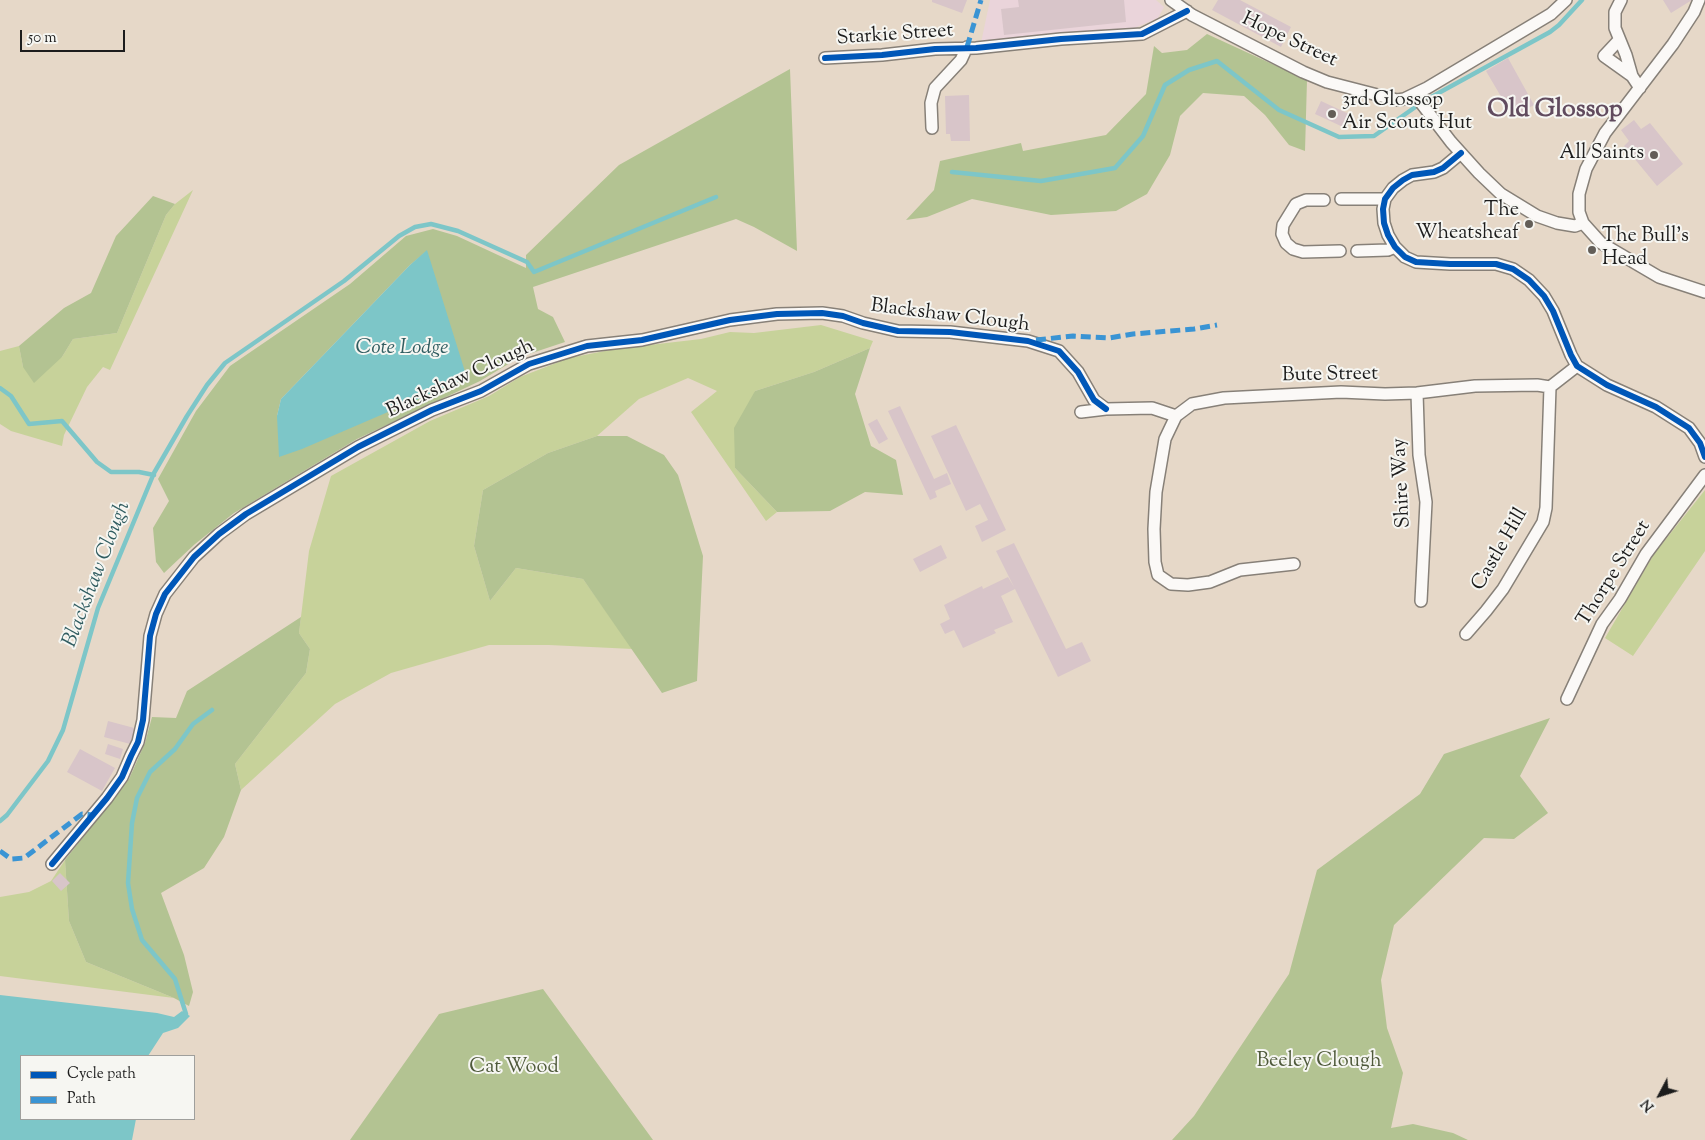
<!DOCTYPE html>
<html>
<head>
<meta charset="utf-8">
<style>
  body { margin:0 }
  #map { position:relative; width:1705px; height:1140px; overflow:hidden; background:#e6d8c8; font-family:"Sorts Mill Goudy",serif }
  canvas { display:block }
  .legend { position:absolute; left:20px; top:1055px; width:175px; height:65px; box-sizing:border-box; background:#f6f6f2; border:1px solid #9f9f9c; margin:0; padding:6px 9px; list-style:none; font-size:15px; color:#1c1c1c }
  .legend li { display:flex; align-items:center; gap:10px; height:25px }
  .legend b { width:25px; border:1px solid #9f9f9c }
  .north { position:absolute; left:1635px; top:1070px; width:50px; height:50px; -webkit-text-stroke:4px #f6f6f2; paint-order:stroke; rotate:230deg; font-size:14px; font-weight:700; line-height:20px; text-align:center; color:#1c1c1c }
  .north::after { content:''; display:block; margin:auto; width:18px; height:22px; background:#1c1c1c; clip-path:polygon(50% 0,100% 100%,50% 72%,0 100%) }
  .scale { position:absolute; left:20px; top:30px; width:105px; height:22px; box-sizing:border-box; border:2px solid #1c1c1c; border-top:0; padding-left:6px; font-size:15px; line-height:18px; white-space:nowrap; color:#1c1c1c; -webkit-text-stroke:4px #f6f6f2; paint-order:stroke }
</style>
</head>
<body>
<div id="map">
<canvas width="1705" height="1140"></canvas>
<ul class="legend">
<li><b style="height:6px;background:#0057b8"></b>Cycle path</li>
<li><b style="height:6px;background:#3a94d4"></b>Path</li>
</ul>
<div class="north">N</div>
<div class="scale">50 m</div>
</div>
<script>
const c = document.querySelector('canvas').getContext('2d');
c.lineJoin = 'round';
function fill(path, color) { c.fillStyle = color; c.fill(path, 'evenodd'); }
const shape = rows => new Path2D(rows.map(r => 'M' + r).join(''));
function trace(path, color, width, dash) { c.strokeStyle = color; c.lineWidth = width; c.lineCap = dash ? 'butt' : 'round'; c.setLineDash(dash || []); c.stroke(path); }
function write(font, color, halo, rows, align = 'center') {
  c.font = font + ' "Sorts Mill Goudy",serif'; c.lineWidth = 4; c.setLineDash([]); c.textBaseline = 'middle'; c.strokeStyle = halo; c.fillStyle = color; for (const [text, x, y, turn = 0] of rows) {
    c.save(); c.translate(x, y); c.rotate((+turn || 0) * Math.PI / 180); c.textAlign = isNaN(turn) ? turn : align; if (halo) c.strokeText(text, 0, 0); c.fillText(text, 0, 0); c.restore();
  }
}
const built = shape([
  [990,0,1156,0,1164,7,1158,18,1130,30,981,43]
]);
const green = shape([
  [193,190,110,370,103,367,87,387,64,435,62,446,11,431,0,424,0,351,19,346,23,367,62,357,73,339,117,333,166,215,175,204],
  [821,325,873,341,870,348,814,372,755,391,735,468,777,512,766,521,691,412,717,391,688,378,639,399,597,436,548,453,483,490,474,546,490,601,516,568,583,579,633,649,549,645,489,645,391,673,335,704,241,790,235,764,306,673,310,649,299,633,309,551,331,476,430,421,489,396,520,377,569,358,615,349,701,339,730,332,754,333],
  [1705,490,1705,551,1633,656,1605,638,1654,554],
  [65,860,69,921,86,962,174,998,0,976,0,897,29,892,51,881]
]);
const forest = shape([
  [1207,34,1307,80,1305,151,1289,145,1265,115,1244,96,1203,93,1180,116,1170,155,1147,194,1116,211,1051,215,972,199,927,217,906,220,934,190,940,161,1021,143,1023,151,1106,135,1146,94,1154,46,1162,53,1187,50],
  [790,69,797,251,754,227,736,219,533,287,538,309,553,317,565,342,520,357,480,381,357,439,234,513,195,544,164,573,156,562,153,528,169,501,158,479,196,411,230,366,350,284,406,236,433,229,457,236,526,268,526,255,619,165],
  [427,251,277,416,281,399,410,265],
  [153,196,175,204,166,215,117,333,73,339,62,357,34,383,23,367,19,346,64,308,91,293,116,236],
  [870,348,855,394,871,446,896,460,903,495,865,492,830,511,777,512,735,468,734,428,755,391,814,372],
  [597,436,627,436,664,455,678,475,703,556,697,681,662,693,583,579,516,568,490,601,474,546,483,490,548,453],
  [301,617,299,633,310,649,306,673,235,764,241,790,224,837,204,868,161,893,184,955,193,992,189,1006,174,998,86,962,69,921,65,860,129,779,145,743,152,717,176,718,187,691],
  [1550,718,1520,776,1548,813,1514,839,1484,838,1394,925,1381,980,1387,1028,1403,1073,1391,1128,1413,1124,1453,1133,1468,1140,1172,1140,1194,1116,1289,974,1317,870,1420,794,1444,754],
  [543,989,653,1140,350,1140,439,1014]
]);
const water = shape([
  [427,250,467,378,302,449,279,457,277,416,281,399,410,265],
  [0,995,157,1013,174,1017,182,1011,190,1016,178,1028,163,1033,148,1056,21,1056,21,1119,136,1119,132,1140,0,1140]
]);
const stream = shape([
  [952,172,1041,181,1115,168,1143,136,1165,85,1189,70,1217,61,1279,110,1339,137,1374,136,1424,101,1550,32,1559,25,1582,0],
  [0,388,11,396,29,424,62,421,97,462,111,472,139,472,154,475],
  [0,821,7,815,48,761,63,730,98,608,154,473,187,416,207,385,225,363,344,281,399,236,415,227,431,224,458,231,527,262,534,272,716,197],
  [183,1016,186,1014,175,979,142,940,132,909,128,883,132,823,137,798,150,772,175,749,193,724,212,710]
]);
const building = shape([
  [932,0,967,0,962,13,932,2],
  [1018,0,1124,0,1126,22,1004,35,1001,9,1019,7],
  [1218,0,1240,0,1291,27,1281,47,1212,10],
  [1663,0,1692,0,1671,13],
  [1508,58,1534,105,1513,117,1486,71],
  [969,95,970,141,951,141,950,134,946,134,945,96],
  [1321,101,1349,114,1343,127,1315,114],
  [1634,120,1641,129,1650,123,1683,164,1657,186,1624,146,1629,141,1621,130],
  [900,406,934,479,947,473,951,484,935,491,937,497,930,500,888,411],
  [877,419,888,439,879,444,868,424],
  [956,425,1006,530,982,542,975,526,988,520,980,504,966,511,931,436],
  [1014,543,1066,649,1082,642,1091,661,1058,677,1015,589,1001,596,1013,622,994,630,996,633,963,648,954,630,945,634,940,624,950,619,944,605,982,586,983,589,1008,577,1014,587,996,551],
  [941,545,947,558,920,572,913,559],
  [108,721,138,729,134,745,104,737],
  [108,744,123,749,120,759,105,754],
  [80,749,115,768,102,791,67,772],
  [60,873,70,883,61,891,52,881]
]);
const minor = shape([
  [1171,0,1192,15,1303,72,1327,82,1397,100,1404,99,1427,88,1551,14,1566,0],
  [1621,0,1615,12,1615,28,1626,55,1632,76,1640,88],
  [1699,0,1694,12,1673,44,1605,133,1586,169,1579,194,1579,212,1583,223,1601,243,1659,277,1705,292],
  [1619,40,1604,56,1632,76],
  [825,58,882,55,935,49,976,48,1061,39,1142,34,1187,11],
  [1415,95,1451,142,1479,173,1501,194,1537,216,1557,223,1575,226,1583,223],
  [932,128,931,103,935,88,961,60,967,47],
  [1461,153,1443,168,1434,172,1412,175,1403,180,1393,188,1385,199,1383,209,1384,223,1388,235,1395,247,1405,257,1416,262,1450,264,1496,264,1513,269,1529,280,1544,296,1553,311,1571,355,1577,366,1607,385,1656,407,1689,428,1700,443,1705,457],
  [1341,199,1385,199],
  [1324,200,1306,200,1296,204,1283,225,1282,234,1286,243,1293,249,1303,252,1340,251],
  [1357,251,1388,250,1395,247],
  [1417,393,1419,455,1426,502,1421,601],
  [1081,412,1106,409,1152,408,1176,416,1192,404,1224,398,1341,392,1385,394,1417,393,1475,386,1537,385,1550,387,1577,366],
  [1176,416,1165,439,1156,492,1154,529,1155,562,1158,575,1171,584,1188,585,1210,582,1240,570,1294,564],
  [1466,634,1486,611,1503,589,1543,522,1546,508,1550,387],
  [1567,699,1602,624,1620,599,1646,554,1705,475],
  [52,864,107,798,122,777,131,756,138,742,143,720,150,636,156,614,165,594,194,557,219,534,246,514,358,447,432,410,481,391,529,364,587,346,642,340,730,320,777,314,822,313,843,316,863,323,898,331,950,332,1028,341,1059,351,1078,372,1094,400,1106,409]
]);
const quiet = shape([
  [967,47,981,0],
  [1036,340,1073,336,1109,338,1133,334,1194,329,1217,325],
  [0,851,11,859,24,858,82,814,93,815]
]);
const cycleway = shape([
  [825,58,882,55,935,49,976,48,1061,39,1142,34,1187,11],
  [1461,153,1443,168,1434,172,1412,175,1403,180,1393,188,1385,199,1383,209,1384,223,1388,235,1395,247,1405,257,1416,262,1450,264,1496,264,1513,269,1529,280,1544,296,1553,311,1571,355,1577,366,1607,385,1656,407,1689,428,1700,443,1705,457],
  [52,864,107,798,122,777,131,756,138,742,143,720,150,636,156,614,165,594,194,557,219,534,246,514,358,447,432,410,481,391,529,364,587,346,642,340,730,320,777,314,822,313,843,316,863,323,898,331,950,332,1028,341,1059,351,1078,372,1094,400,1106,409]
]);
const markers = [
  [1332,114,5,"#635e58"],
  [1654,155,5,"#635e58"],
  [1529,224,5,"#635e58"],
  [1592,250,5,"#635e58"]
];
const streetNames = [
  ["Starkie Street",895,36,-4],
  ["Hope Street",1289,41,25],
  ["Blackshaw Clough",950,317,7],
  ["Bute Street",1330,376,-1],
  ["Blackshaw Clough",461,380,-25],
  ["Shire Way",1403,483,-93],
  ["Castle Hill",1501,550,-60],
  ["Thorpe Street",1615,574,-58]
];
const poiNames = [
  ["3rd Glossop",1342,102],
  ["Air Scouts Hut",1342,125],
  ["All Saints",1644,155,"right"],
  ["The",1519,212,"right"],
  ["Wheatsheaf",1519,235,"right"],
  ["The Bull's",1602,238],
  ["Head",1602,261]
];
const parkNames = [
  ["Beeley Clough",1319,1063],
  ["Cat Wood",514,1069]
];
const waterNames = [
  ["Cote Lodge",402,349],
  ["Blackshaw Clough",98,575,-69]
];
const districtNames = [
  ["Old Glossop",1555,112]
];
fill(built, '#ead4da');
fill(green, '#c7d29a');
fill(forest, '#b3c392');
fill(water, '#7dc6c8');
trace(stream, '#7dc6c8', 4.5);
fill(building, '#d8c5c9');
trace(minor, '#878078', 14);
trace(minor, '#fbf9f7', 11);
trace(quiet, '#3a94d4', 5, [10, 5]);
trace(cycleway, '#0057b8', 6);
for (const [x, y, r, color] of markers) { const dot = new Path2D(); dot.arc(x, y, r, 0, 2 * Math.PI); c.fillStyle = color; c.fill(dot); trace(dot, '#f6f6f2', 2); }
write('20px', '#1c1c1c', '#f6f6f2', streetNames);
write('20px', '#1c1c1c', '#f6f6f2', poiNames, 'left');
write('20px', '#4f5a3b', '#f6f6f2', parkNames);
write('italic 21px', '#315d61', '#f6f6f2', waterNames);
write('bold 25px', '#614b5e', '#f6f6f2', districtNames);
</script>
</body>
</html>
